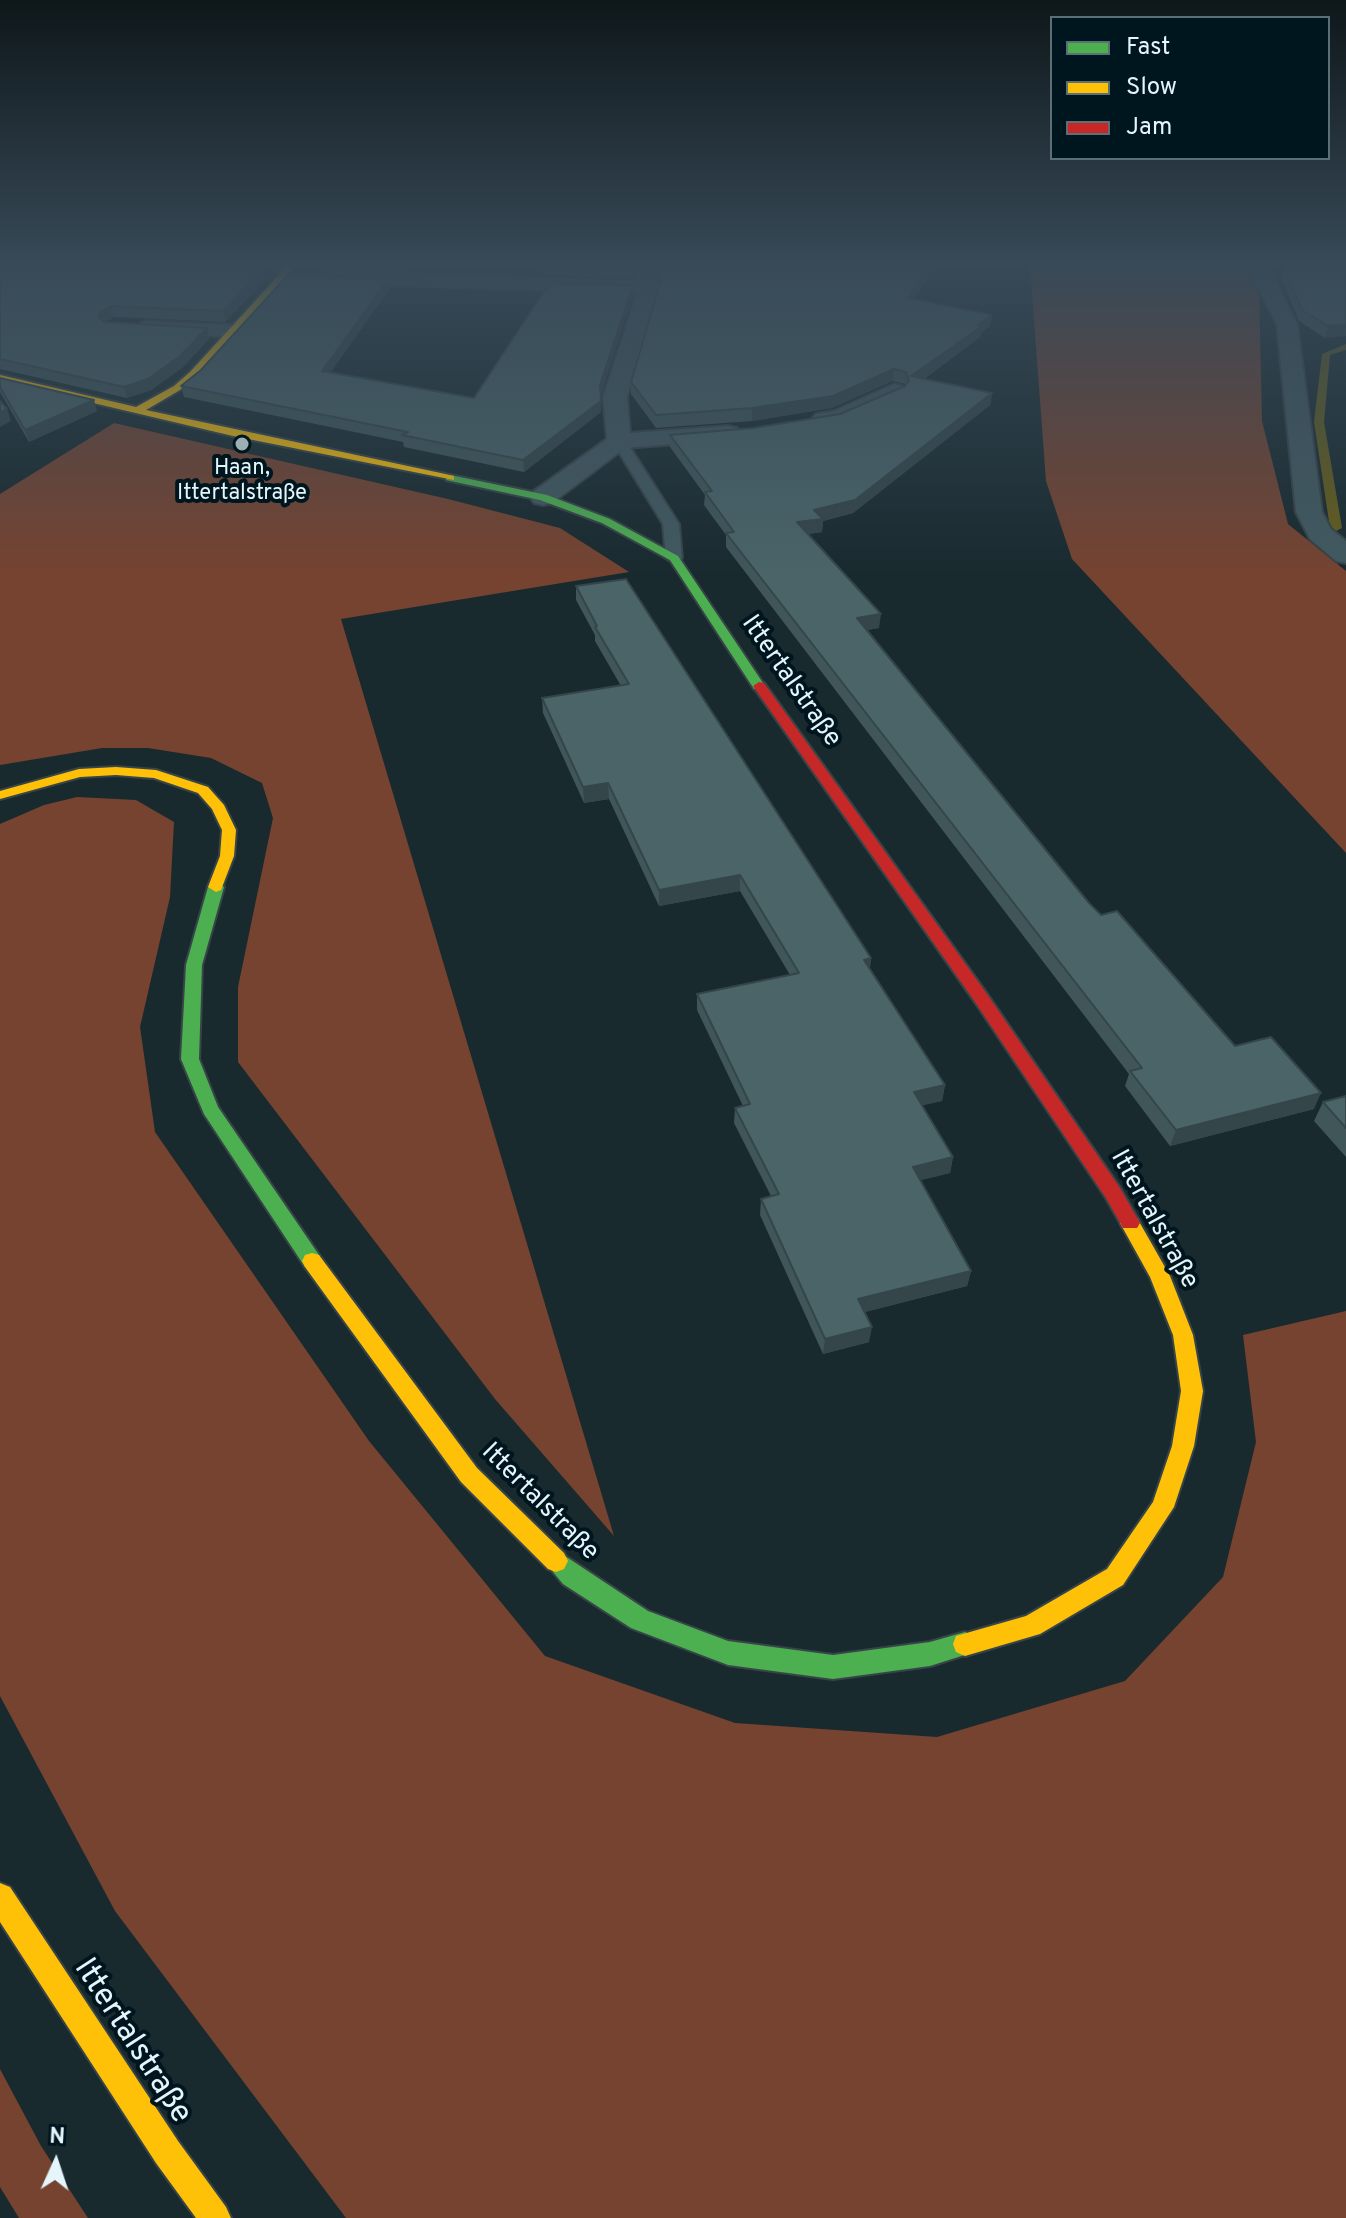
<!DOCTYPE html>
<html>
<head>
<meta charset="utf-8">
<style>
  body { margin:0 }
  #map { position:relative; width:1346px; height:2218px; overflow:hidden; background:#192a2f; font-family:Overpass,sans-serif }
  canvas { display:block }
  .legend { position:absolute; left:1050px; top:16px; width:280px; height:144px; box-sizing:border-box; background:#00161f; border:2px solid #5b6f77; margin:0; padding:10px 14px; list-style:none; font-size:24px; color:#e4f5fb }
  .legend li { display:flex; align-items:center; gap:16px; height:40px }
  .legend b { width:40px; border:2px solid #5b6f77 }
  .north { position:absolute; left:16px; top:2122px; width:80px; height:80px; -webkit-text-stroke:6px #00161f; paint-order:stroke; rotate:3deg; font-size:22px; font-weight:700; line-height:32px; text-align:center; color:#e4f5fb }
  .north::after { content:''; display:block; margin:auto; width:28px; height:36px; background:#e4f5fb; clip-path:polygon(50% 0,100% 100%,50% 72%,0 100%) }
</style>
</head>
<body>
<div id="map">
<canvas width="1346" height="2218"></canvas>
<ul class="legend">
<li><b style="height:10px;background:#4caf50"></b>Fast</li>
<li><b style="height:10px;background:#ffc107"></b>Slow</li>
<li><b style="height:10px;background:#c62828"></b>Jam</li>
</ul>
<div class="north">N</div>
</div>
<script>
const c = document.querySelector('canvas').getContext('2d');
c.lineJoin = 'round';
function fill(path, color) { c.fillStyle = color; c.fill(path, 'evenodd'); }
const shape = rows => new Path2D(rows.map(r => 'M' + r).join(''));
function trace(path, color, width, dash) { c.strokeStyle = color; c.lineWidth = width; c.lineCap = dash ? 'butt' : 'round'; c.setLineDash(dash || []); c.stroke(path); }
function write(font, color, halo, rows, align = 'center') {
  c.font = font + ' Overpass,sans-serif'; c.lineWidth = 8; c.setLineDash([]); c.textBaseline = 'middle'; c.strokeStyle = halo; c.fillStyle = color; for (const [text, x, y, turn = 0] of rows) {
    c.save(); c.translate(x, y); c.rotate((+turn || 0) * Math.PI / 180); c.textAlign = isNaN(turn) ? turn : align; if (halo) c.strokeText(text, 0, 0); c.fillText(text, 0, 0); c.restore();
  }
}
const forest = shape([
  [1030,266,1248,266,1259,286,1262,421,1288,524,1346,571,1346,853,1072,559,1046,481],
  [114,423,448,499,560,528,629,572,341,619,614,1536,495,1399,238,1062,238,987,273,818,262,783,211,758,148,748,102,748,0,765,0,494],
  [77,797,136,800,174,822,170,897,140,1027,155,1132,369,1441,545,1656,735,1723,937,1737,1125,1681,1223,1577,1256,1442,1243,1335,1346,1311,1346,2218,346,2218,115,1911,0,1696,0,824,44,805],
  [0,2069,41,2146,88,2218,19,2218,0,2187]
]);
const stream = shape([
  [1346,344,1346,350,1330,355,1324,422,1342,528,1336,531,1330,528,1314,422,1322,354,1346,344]
]);
const lane = shape([
  [619,437,626,441,679,524,682,558,680,561,674,563,666,558,663,524,612,441,619,437]
]);
const street = shape([
  [631,266,651,266,659,287,627,397,630,433,728,426,737,428,740,433,737,438,728,440,625,448,552,503,543,505,534,503,530,497,534,491,607,439,603,397,637,293,328,283,318,277,328,271,637,281,631,266],
  [1247,266,1267,266,1297,324,1322,512,1331,529,1346,541,1346,563,1336,561,1310,539,1296,512,1277,324,1247,266],
  [148,321,231,325,242,331,231,337,141,331,138,327,141,323,148,321],
  [894,384,902,386,905,391,902,396,847,422,824,426,816,424,812,419,816,414,834,411,894,384]
]);
const fast = shape([
  [450,475,547,495,610,519,678,556,765,686,754,689,670,560,602,523,540,500,446,480,446,476,450,475],
  [216,882,224,887,202,965,199,1059,218,1107,319,1255,322,1261,319,1267,312,1269,305,1267,204,1114,181,1059,186,965,208,887,216,882],
  [556,1550,648,1611,728,1641,833,1655,930,1642,965,1632,974,1636,977,1644,974,1652,930,1666,833,1679,728,1665,631,1628,563,1584,544,1561,548,1553,556,1550]
]);
const slow = shape([
  [283,266,291,266,286,278,196,376,180,390,146,410,450,475,454,476,454,480,233,436,0,381,0,375,136,407,174,386,190,372,279,275,283,266],
  [116,767,156,770,208,787,224,805,236,830,234,856,221,890,216,892,208,887,220,856,222,830,212,809,198,793,154,778,116,775,80,777,0,799,0,791,79,769,116,767],
  [1130,1216,1137,1218,1170,1276,1193,1335,1203,1391,1194,1446,1174,1507,1123,1585,1040,1634,965,1656,956,1652,953,1644,956,1636,1026,1616,1107,1569,1153,1502,1172,1446,1181,1391,1173,1335,1150,1277,1120,1223,1123,1218,1130,1216],
  [312,1253,319,1255,477,1468,564,1553,568,1561,564,1569,556,1572,548,1569,461,1482,305,1267,302,1261,305,1255,312,1253],
  [0,1883,10,1887,178,2141,226,2207,231,2218,196,2218,156,2163,0,1922,0,1883]
]);
const jam = shape([
  [759,682,764,683,987,994,1120,1188,1140,1223,1137,1228,1123,1228,1106,1198,975,1002,753,686,759,682]
]);
const wall = shape([
  [0,266,262,270,264,281,225,322,114,317,105,322,207,328,209,339,183,367,151,390,127,398,0,369],
  [542,266,632,266,633,278,544,275],
  [654,266,936,266,913,300,990,326,981,333,980,337,924,379,992,393,990,405,853,513,823,521,822,532,808,534,879,628,867,630,1089,903,1235,1046,1314,1109,1170,1146,1125,1086,1129,1074,726,547,726,535,704,505,705,495,670,447,670,435,753,428,840,414,905,386,905,384,893,381,832,408,752,421,656,428,631,394,631,382,660,283],
  [1284,267,1346,271,1325,338,1299,321,1281,278],
  [633,285,633,296,601,395,601,412,524,472,404,447,403,442,184,397,181,386,390,288,330,372,474,398],
  [0,378,97,411,29,442,0,392],
  [576,586,871,958,870,968,945,1085,942,1101,922,1105,953,1157,950,1173,920,1180,971,1271,967,1286,865,1312,869,1342,823,1354,760,1215,761,1199,771,1196,734,1123,735,1108,743,1106,697,1010,697,994,790,975,740,891,659,906,609,799,584,803,543,713,542,698,621,686,595,641,595,635,576,600],
  [1346,1096,1346,1157,1314,1121,1323,1102]
]);
const shadedWall = shape([
  [930,266,936,266,906,310,908,298],
  [262,270,264,281,225,322,223,311],
  [389,278,390,288,324,382,322,371],
  [633,285,633,296,600,396,600,385],
  [111,306,114,317,102,323,99,317,100,313],
  [992,315,990,326,981,333,980,337,910,388,911,376],
  [1346,324,1346,336,1325,338,1328,326],
  [207,328,209,339,183,367,151,390,127,398,124,387],
  [894,369,893,381,832,408,752,421,752,408],
  [992,393,990,405,853,513,823,521,822,532,796,536,797,522,814,510],
  [94,400,97,411,29,442,25,430],
  [601,401,601,412,524,472,523,460],
  [7,409,11,421,0,427,0,412],
  [881,614,879,628,856,632,857,618],
  [608,783,609,799,584,803,583,787],
  [740,875,740,891,659,906,659,890],
  [871,958,869,974,864,960],
  [945,1085,942,1101,911,1108,914,1092],
  [1321,1093,1314,1109,1170,1146,1176,1130],
  [953,1157,950,1173,910,1183,913,1167],
  [971,1271,967,1286,856,1314,858,1299],
  [872,1327,869,1342,823,1354,825,1339]
]);
const building = shape([
  [0,266,132,266,262,270,223,311,111,306,100,313,99,317,104,322,207,328,180,356,148,379,124,387,0,359,0,266],
  [658,266,930,266,908,298,992,315,978,325,982,326,911,376,992,393,855,500,814,510,823,519,797,522,881,614,857,618,1089,903,1101,915,1117,911,1235,1046,1271,1037,1321,1093,1176,1130,1130,1071,1142,1068,726,533,734,532,705,492,712,491,670,435,753,428,840,414,905,386,909,380,906,372,894,369,833,396,752,408,656,415,631,382,662,277,658,266],
  [1284,267,1346,271,1346,324,1328,326,1302,310,1284,267],
  [288,275,389,278,322,371,474,398,547,287,547,283,633,285,600,385,601,401,523,460,402,435,408,432,181,386,201,370,288,275],
  [0,378,94,400,25,430,0,387,0,378],
  [0,401,7,409,0,412,0,401],
  [626,579,871,958,864,960,945,1085,914,1092,953,1157,913,1167,971,1271,858,1299,872,1327,825,1339,761,1199,779,1194,735,1108,750,1104,697,994,799,973,740,875,659,890,608,783,583,787,542,698,629,684,595,627,597,626,576,586,626,579],
  [1346,1096,1346,1128,1323,1102,1346,1096]
]);
const markers = [
  [242,444,8,"#9daeb4"]
];
const farPoinames = [
  ["Haan,",242,470],
  ["Ittertalstraße",242,495]
];
const streetNames = [
  ["Ittertalstraße",790,682,55],
  ["Ittertalstraße",1153,1220,61],
  ["Ittertalstraße",539,1503,45]
];
const nearStreetnames = [
  ["Ittertalstraße",131,2042,57]
];
fill(forest, '#764330');
fill(stream, '#655d1a');
trace(lane, '#374448', 4);
trace(street, '#374448', 4);
trace(fast, '#374448', 4);
trace(slow, '#374448', 4);
trace(jam, '#374448', 4);
fill(lane, '#425960');
fill(street, '#425960');
fill(fast, '#4caf50');
fill(slow, '#ffc107');
fill(jam, '#c62828');
fill(wall, '#405659');
fill(shadedWall, '#344649');
fill(building, '#4a6468');
trace(building, '#344649', 2);
const sky = c.createLinearGradient(0, 0, 0, 577);
sky.addColorStop(0, '#0e171a');
sky.addColorStop(0.46, '#384a58');
sky.addColorStop(1, '#384a5800');
c.fillStyle = sky;
c.fillRect(0, 0, 1346, 577);
for (const [x, y, r, color] of markers) { const dot = new Path2D(); dot.arc(x, y, r, 0, 2 * Math.PI); c.fillStyle = color; c.fill(dot); trace(dot, '#00161f', 3); }
write('22px', '#e4f5fb', '#00161f', farPoinames);
write('26px', '#e4f5fb', '#00161f', streetNames);
write('32px', '#e4f5fb', '#00161f', nearStreetnames);
</script>
</body>
</html>
